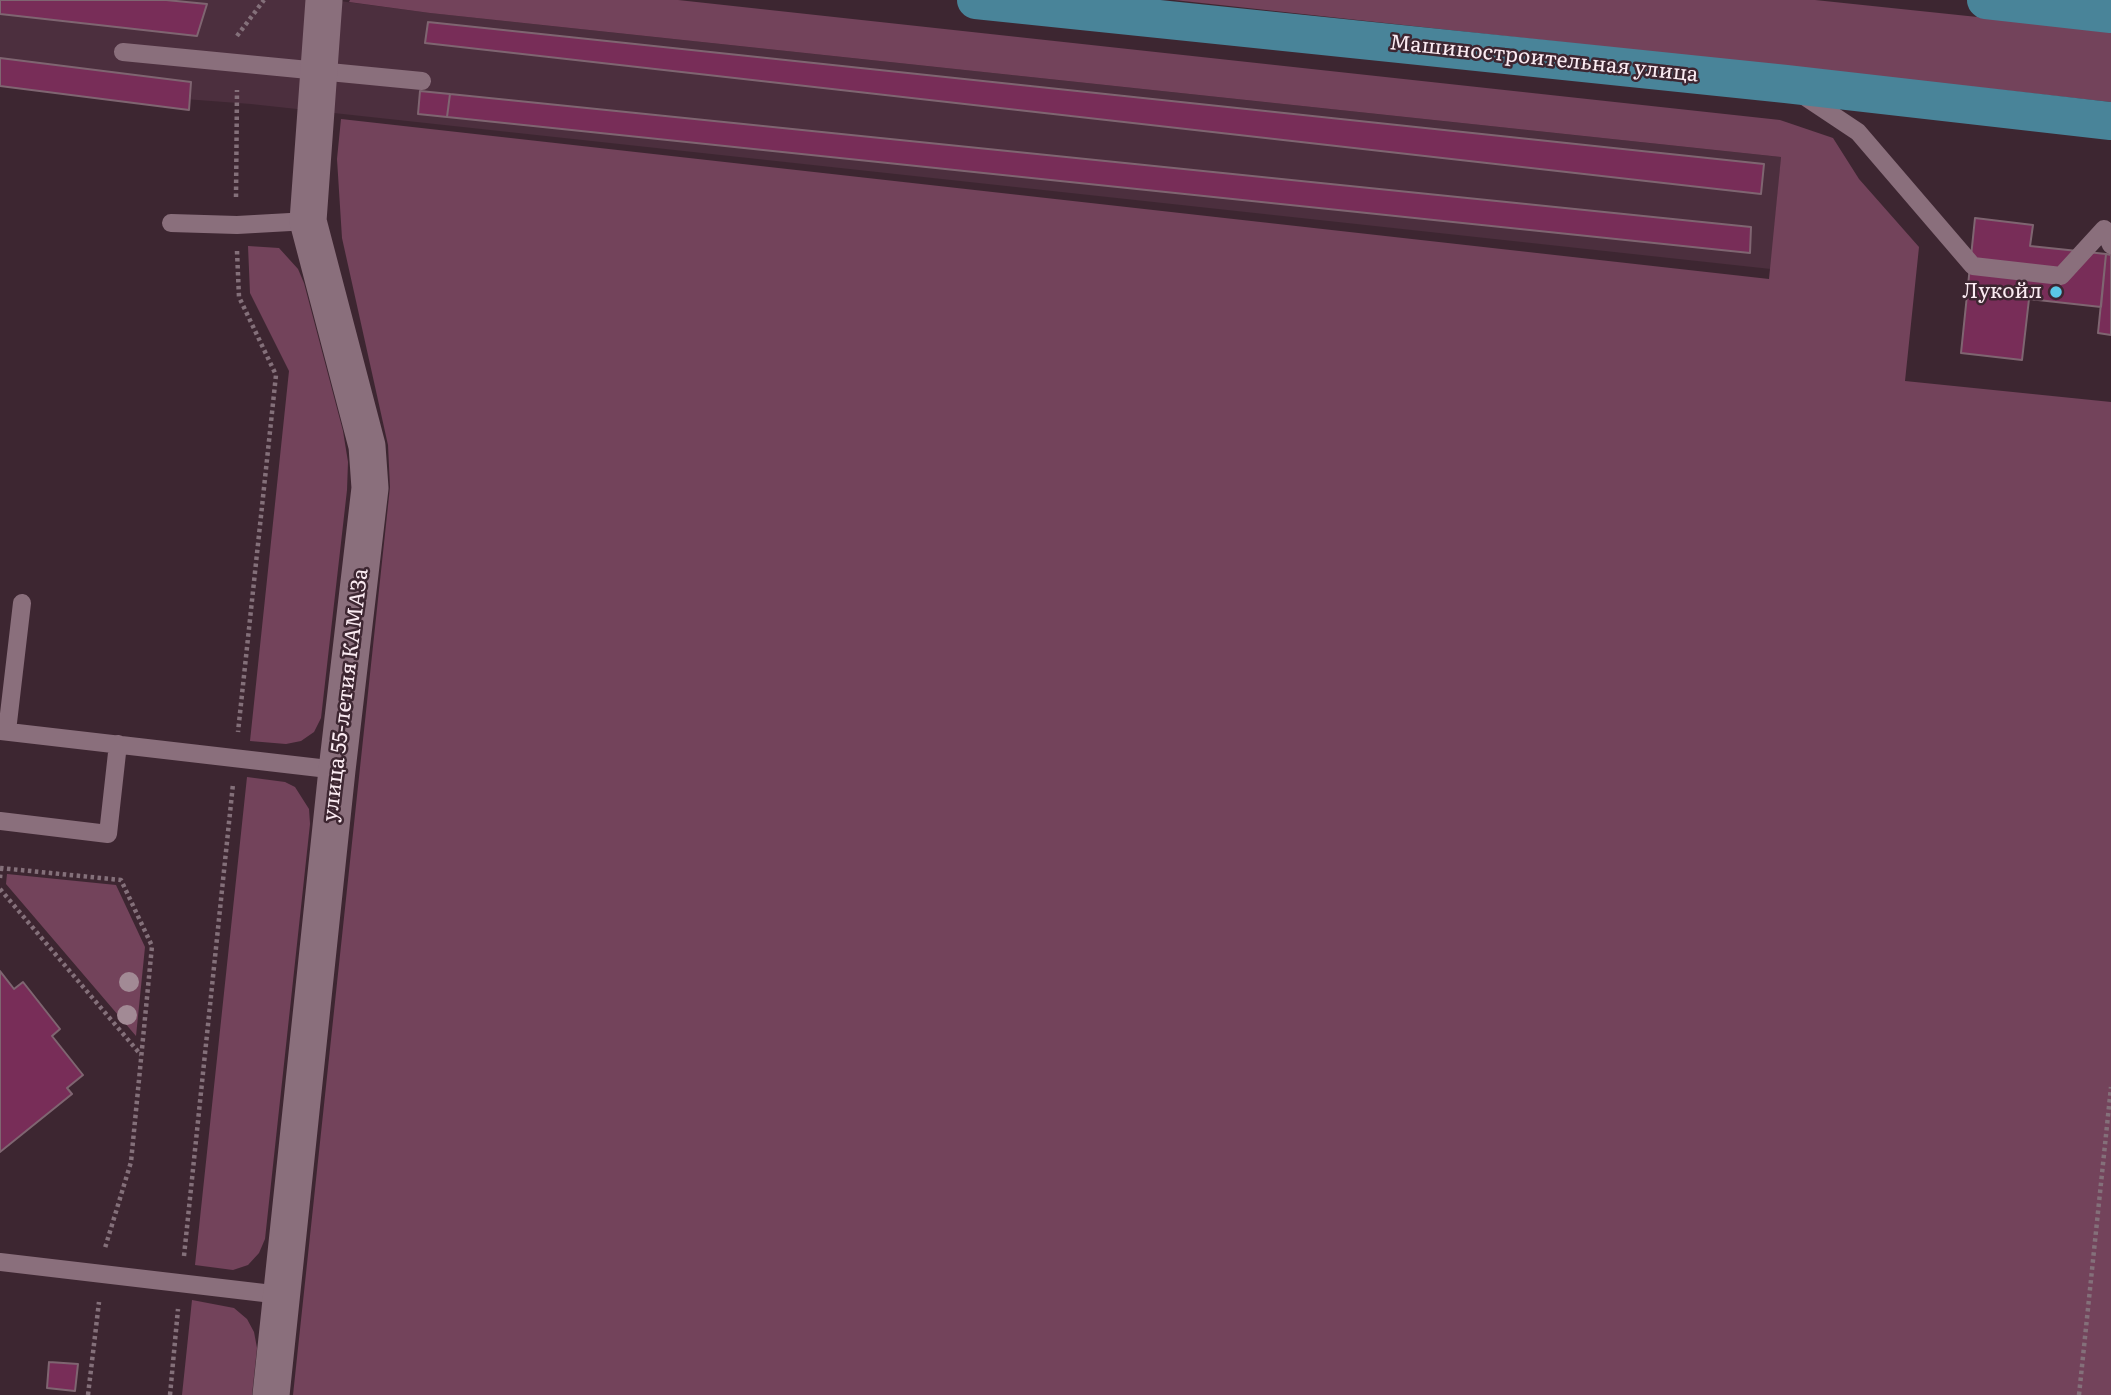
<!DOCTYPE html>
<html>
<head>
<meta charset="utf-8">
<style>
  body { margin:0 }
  canvas { display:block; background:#3d2631 }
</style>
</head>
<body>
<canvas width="2111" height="1395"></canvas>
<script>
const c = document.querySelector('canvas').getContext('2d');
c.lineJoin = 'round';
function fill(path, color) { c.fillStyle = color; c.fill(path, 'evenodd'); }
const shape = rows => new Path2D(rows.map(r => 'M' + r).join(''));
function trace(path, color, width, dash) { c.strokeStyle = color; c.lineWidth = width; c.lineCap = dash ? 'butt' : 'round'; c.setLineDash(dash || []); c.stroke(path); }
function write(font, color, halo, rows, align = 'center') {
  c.font = font + ' Literata,serif'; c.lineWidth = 5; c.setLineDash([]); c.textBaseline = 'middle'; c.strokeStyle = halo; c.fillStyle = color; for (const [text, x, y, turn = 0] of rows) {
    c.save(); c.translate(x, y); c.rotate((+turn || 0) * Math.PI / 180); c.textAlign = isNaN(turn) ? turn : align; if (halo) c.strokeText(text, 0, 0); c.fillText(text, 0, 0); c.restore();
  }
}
const built = shape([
  [0,0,332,0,430,13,1781,157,1771,269,251,104,0,85]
]);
const green = shape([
  [350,0,678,0,1780,120,1833,138,1859,179,1919,247,1905,381,2111,402,2111,1395,293,1395,390,487,388,445,342,238,337,159,341,119,1769,279,1781,157,430,13,349,2],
  [1174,0,1815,0,2111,31,2111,102],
  [248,246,279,248,298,269,304,283,343,431,348,462,347,490,321,718,314,732,301,741,286,744,250,741,289,371,250,293],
  [247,777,285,782,295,787,309,809,310,824,265,1239,259,1253,248,1265,233,1270,195,1265],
  [7,874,116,885,145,947,136,1036,6,884],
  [192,1300,234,1308,247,1319,254,1332,257,1348,252,1395,182,1395]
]);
const building = shape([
  [0,0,166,0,207,4,197,36,0,14,0,0],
  [428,22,1764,164,1761,194,425,43,428,22],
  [0,58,191,82,189,110,0,86,0,58],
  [420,91,450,94,447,117,418,114,420,91],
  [450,94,1751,227,1750,253,447,117,450,94],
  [1975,218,2033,225,2030,246,2106,254,2101,307,2029,299,2022,360,1961,353,1975,218],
  [2106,254,2111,255,2111,335,2098,333,2106,254],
  [0,971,14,989,23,982,60,1029,52,1036,83,1075,67,1088,72,1094,0,1152,0,971],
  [49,1362,78,1364,75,1391,47,1388,49,1362]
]);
const path = shape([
  [237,36,264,0],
  [236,197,237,90],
  [237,251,239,297,276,375,238,732],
  [0,868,121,880,152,946,131,1162,105,1248],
  [0,878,1,868],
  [0,889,141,1055],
  [184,1256,233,784],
  [88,1395,99,1302],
  [170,1395,178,1309],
  [2079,1395,2111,1087]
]);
const lane = shape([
  [123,52,422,81],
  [1801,94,1858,132,1973,266,2061,276,2104,229,2111,245],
  [171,223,237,225,308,221],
  [0,731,337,770],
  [7,731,22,603],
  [0,821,108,834,118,744],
  [0,1262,281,1295]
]);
const street = shape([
  [271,1395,337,770,370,488,367,446,308,221,324,0]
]);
const primary = shape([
  [976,0,1786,84,2111,121],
  [1986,0,2111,14]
]);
const trees = [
  [129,982],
  [127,1015]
];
const markers = [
  [2056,292,7,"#5ac8e6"]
];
const streetNames = [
  ["Машиностроительная улица",1544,59,6],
  ["улица 55-летия КАМАЗа",346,695,-83]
];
const poiNames = [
  ["Лукойл",2042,292]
];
fill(built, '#4c2f3e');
fill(green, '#73435b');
fill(building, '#782d58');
trace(building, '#7f6571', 2);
trace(path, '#84707a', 4.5, [3.5, 3.5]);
trace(lane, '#8a6f7c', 18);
trace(street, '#8a6f7c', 37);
trace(primary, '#498499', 38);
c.fillStyle = '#a28a95';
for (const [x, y] of trees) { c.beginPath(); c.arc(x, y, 10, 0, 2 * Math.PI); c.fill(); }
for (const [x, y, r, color] of markers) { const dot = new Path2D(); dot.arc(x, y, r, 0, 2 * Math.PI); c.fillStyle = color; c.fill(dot); trace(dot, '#3d2631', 2.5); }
write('21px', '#fbebf2', '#3d2631', streetNames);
write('21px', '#fbebf2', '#3d2631', poiNames, 'right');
</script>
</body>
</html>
